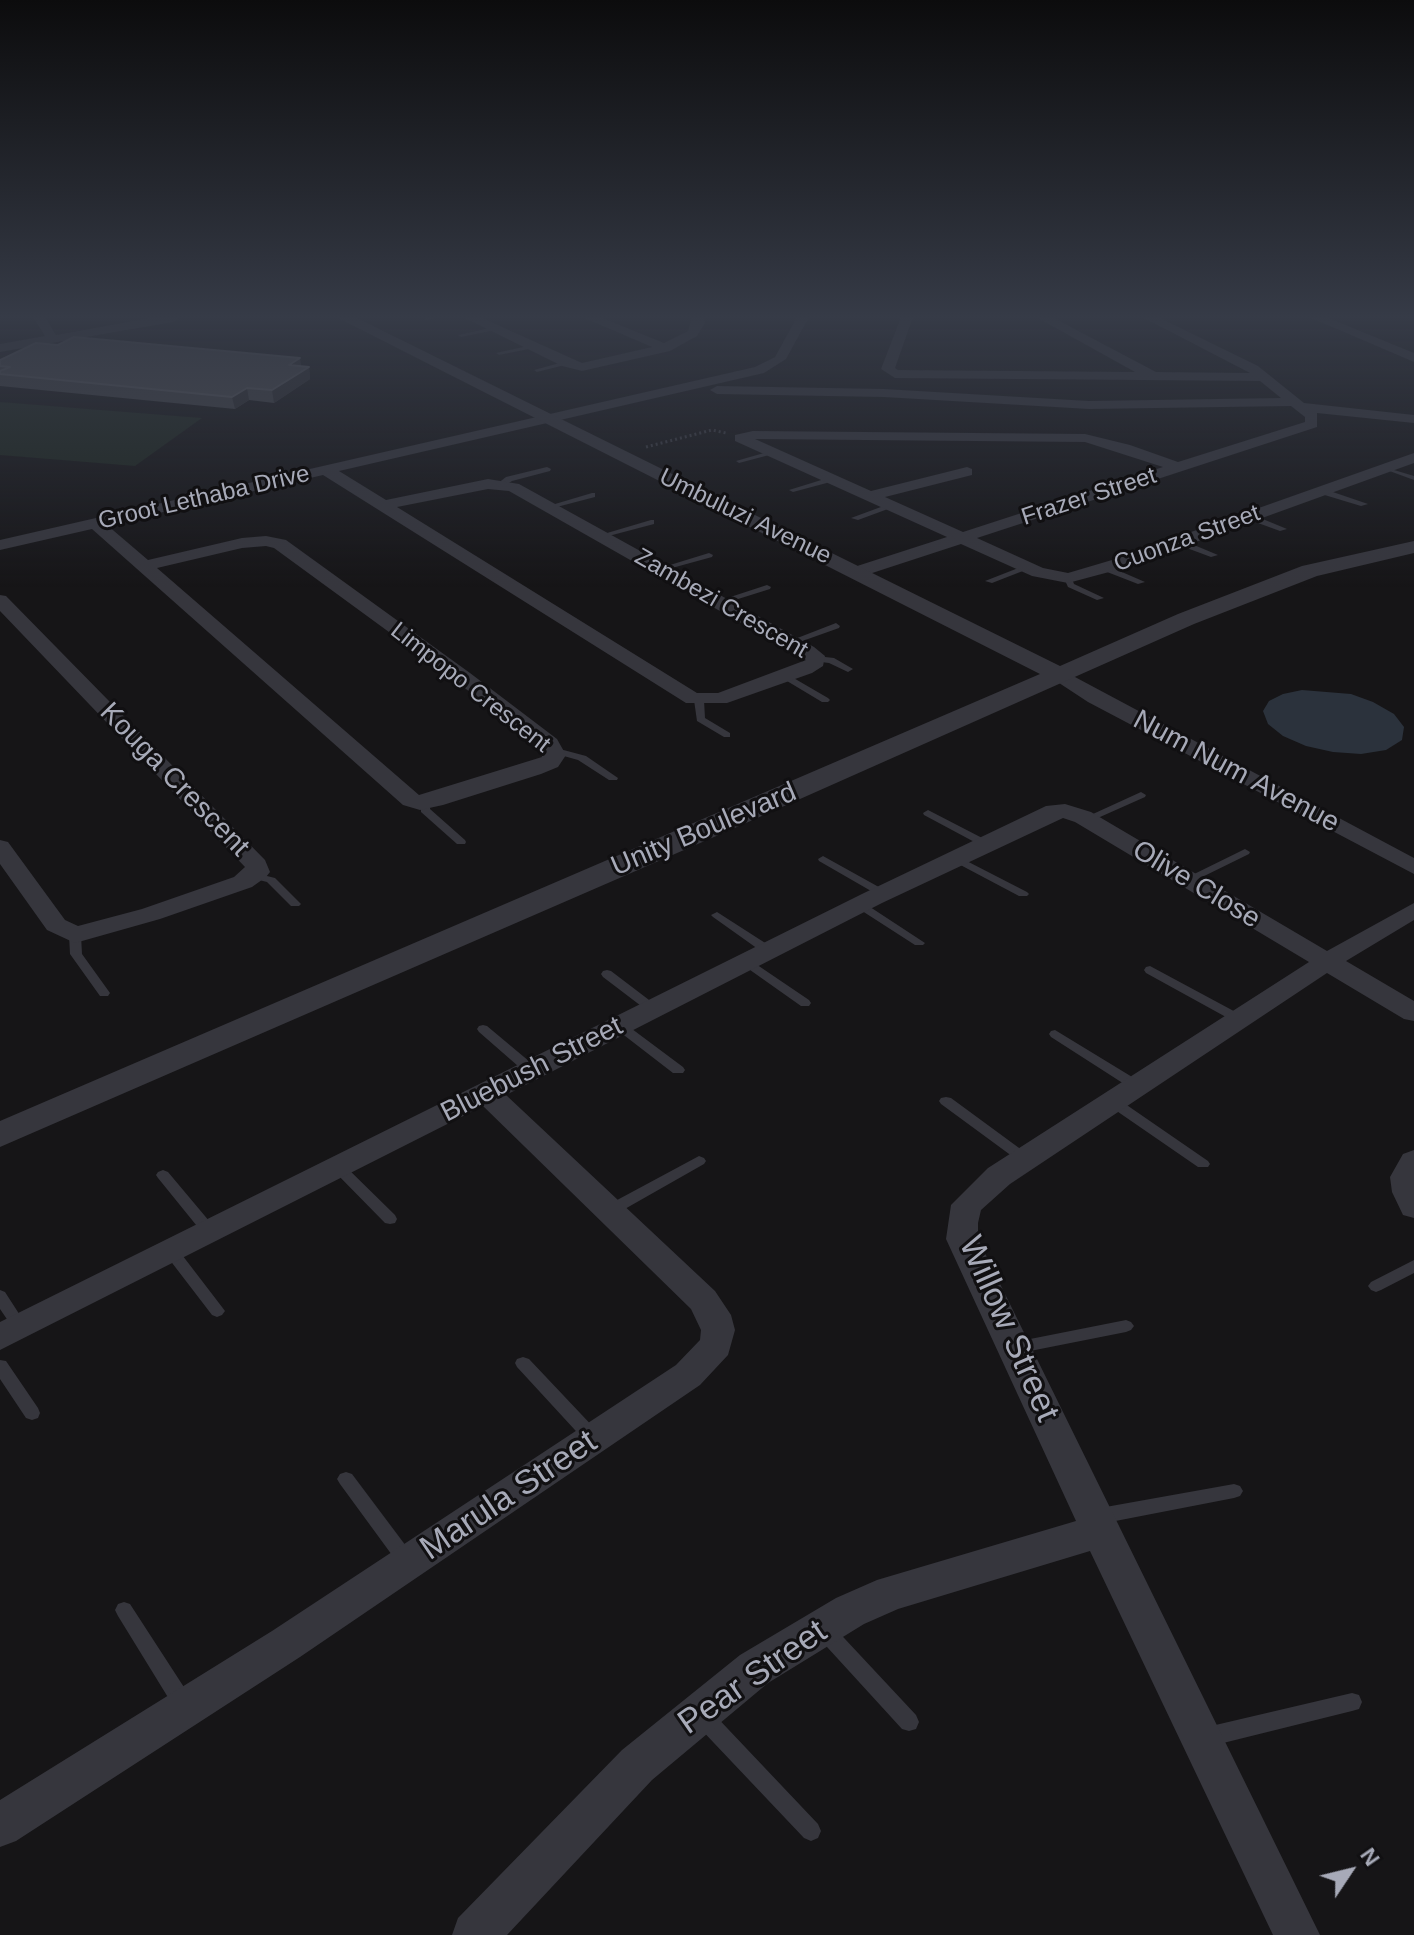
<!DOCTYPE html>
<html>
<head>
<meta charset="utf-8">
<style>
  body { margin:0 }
  #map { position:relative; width:1414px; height:1935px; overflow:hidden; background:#161517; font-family:Helvetica,sans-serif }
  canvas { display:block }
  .north { position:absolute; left:1310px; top:1831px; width:80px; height:80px; -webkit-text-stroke:6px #111012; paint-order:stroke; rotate:55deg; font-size:22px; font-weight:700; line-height:32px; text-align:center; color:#a7aab8 }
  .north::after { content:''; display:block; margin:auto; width:28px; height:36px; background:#a7aab8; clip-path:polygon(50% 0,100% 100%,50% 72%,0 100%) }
</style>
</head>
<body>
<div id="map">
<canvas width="1414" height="1935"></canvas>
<div class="north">N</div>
</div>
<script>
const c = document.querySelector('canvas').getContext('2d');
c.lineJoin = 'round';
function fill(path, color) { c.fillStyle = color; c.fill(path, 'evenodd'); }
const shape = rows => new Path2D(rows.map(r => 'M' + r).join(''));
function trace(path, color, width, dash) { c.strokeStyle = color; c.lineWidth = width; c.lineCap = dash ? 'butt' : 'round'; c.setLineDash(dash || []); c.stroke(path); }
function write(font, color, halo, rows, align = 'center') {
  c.font = font + ' Helvetica,sans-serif'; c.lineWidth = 6; c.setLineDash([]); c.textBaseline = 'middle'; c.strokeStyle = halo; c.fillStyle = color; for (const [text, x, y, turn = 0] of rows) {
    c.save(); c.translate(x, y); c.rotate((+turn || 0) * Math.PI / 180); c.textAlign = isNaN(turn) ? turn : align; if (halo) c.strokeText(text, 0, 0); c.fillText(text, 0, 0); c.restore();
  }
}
const green = shape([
  [0,402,202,418,135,466,0,455]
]);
const water = shape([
  [1302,690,1351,694,1373,702,1394,714,1404,727,1402,740,1386,750,1361,754,1333,752,1306,746,1283,736,1268,724,1263,711,1269,701,1283,694]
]);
const path = shape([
  [646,447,712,430,726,433]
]);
const service = shape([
  [427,317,439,317,425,320,427,317],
  [494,327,496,330,461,337,458,335,494,327],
  [532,345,534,348,499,355,496,353,532,345],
  [567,361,569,364,537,372,534,370,567,361],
  [771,451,774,453,773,454,739,463,736,461,771,451],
  [547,467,551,469,550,471,512,481,504,486,497,484,506,477,547,467],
  [1384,467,1414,476,1414,480,1384,469,1384,467],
  [831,477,834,477,834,481,793,492,789,490,831,477],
  [1318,489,1324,489,1368,504,1361,506,1318,493,1318,489],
  [592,493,595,493,595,497,549,509,545,507,592,493],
  [889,504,896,506,858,520,851,518,889,504],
  [1247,515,1253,515,1287,529,1280,531,1247,519,1247,515],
  [651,520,654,520,654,524,601,538,597,536,651,520],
  [1176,540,1182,540,1218,555,1211,557,1176,544,1176,540],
  [709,553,713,555,712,557,661,571,657,569,709,553],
  [1026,565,1033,567,992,583,985,581,1026,565],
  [1102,566,1108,566,1145,582,1138,584,1102,570,1102,566],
  [1065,576,1071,576,1074,584,1104,598,1097,600,1068,587,1064,578,1065,576],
  [767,585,771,587,770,589,719,605,715,602,767,585],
  [836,623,840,626,839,628,794,644,787,642,836,623],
  [816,656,834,658,853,669,848,672,829,663,813,661,812,659,816,656],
  [785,673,828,698,830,700,828,702,822,702,782,678,782,674,785,673],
  [699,697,704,700,705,718,730,733,730,737,724,737,697,721,694,700,699,697],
  [556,748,586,756,618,778,617,780,609,780,578,760,553,753,553,749,556,748],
  [1141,792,1146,795,1145,797,1091,821,1087,822,1082,819,1141,792],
  [426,799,431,802,430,809,465,840,466,842,465,844,457,844,421,812,421,802,426,799],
  [928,810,988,841,989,843,988,845,980,845,924,815,923,813,928,810],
  [1245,849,1250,852,1249,854,1192,882,1184,882,1182,880,1245,849],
  [955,855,1027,892,1029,894,1027,896,1019,896,951,860,950,858,955,855],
  [823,856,886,891,888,893,886,895,878,895,819,861,818,859,823,856],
  [255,873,275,878,301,904,299,906,291,906,267,882,251,878,249,876,251,874,255,873],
  [860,902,864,903,925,943,923,945,915,945,856,907,854,905,856,903,860,902],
  [717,912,773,948,775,951,773,954,765,954,713,917,711,915,717,912],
  [75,931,81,935,82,954,110,993,108,996,100,996,70,954,69,935,75,931],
  [747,958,809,1000,811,1003,809,1006,801,1006,743,965,741,962,747,958],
  [1150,966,1243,1016,1245,1019,1243,1022,1235,1022,1146,973,1144,970,1146,967,1150,966],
  [607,970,611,971,657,1006,659,1009,657,1012,649,1012,603,977,601,974,603,971,607,970],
  [620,1022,624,1023,683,1067,685,1070,683,1073,673,1073,616,1029,614,1026,616,1023,620,1022],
  [483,1025,487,1026,536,1067,538,1070,536,1073,526,1073,479,1032,477,1029,479,1026,483,1025],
  [1055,1030,1142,1083,1144,1086,1142,1089,1132,1089,1051,1037,1049,1034,1051,1031,1055,1030],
  [946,1097,951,1098,1030,1156,1032,1159,1030,1162,1020,1162,941,1104,939,1101,941,1098,946,1097],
  [1113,1098,1118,1099,1208,1161,1210,1164,1208,1167,1198,1167,1108,1105,1106,1102,1108,1099,1113,1098],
  [699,1156,704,1158,706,1161,704,1164,616,1214,611,1215,606,1214,604,1210,606,1206,699,1156],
  [338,1162,343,1164,395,1215,397,1219,395,1223,390,1224,385,1223,333,1170,331,1167,333,1164,338,1162],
  [163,1170,168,1172,215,1228,217,1232,215,1236,210,1237,205,1236,158,1178,156,1175,158,1172,163,1170],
  [171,1246,176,1247,222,1307,225,1311,222,1315,217,1317,212,1315,166,1255,164,1251,166,1247,171,1246],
  [1414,1260,1414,1273,1381,1290,1376,1292,1371,1290,1368,1286,1371,1282,1414,1260],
  [0,1290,5,1292,25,1323,28,1327,25,1331,20,1333,15,1331,0,1309,0,1290],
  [1126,1320,1131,1322,1134,1326,1131,1330,1126,1332,1015,1354,1009,1352,1007,1348,1009,1344,1015,1342,1126,1320],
  [523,1357,529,1359,598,1432,600,1437,598,1442,592,1444,586,1442,517,1367,515,1363,517,1359,523,1357],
  [0,1360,6,1361,38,1408,40,1413,38,1418,32,1420,26,1418,0,1379,0,1360],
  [346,1472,352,1474,412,1554,415,1560,412,1566,406,1568,400,1566,340,1484,337,1479,340,1474,346,1472],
  [1234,1484,1240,1486,1243,1491,1240,1496,1234,1498,1100,1524,1094,1521,1091,1516,1094,1511,1100,1508,1234,1484],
  [124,1602,130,1604,191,1698,194,1705,191,1712,184,1714,177,1712,118,1616,115,1610,118,1604,124,1602],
  [824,1621,831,1624,916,1715,919,1722,916,1729,909,1731,902,1729,817,1636,815,1630,817,1624,824,1621],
  [1352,1693,1359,1695,1362,1702,1359,1709,1352,1711,1207,1747,1200,1744,1197,1737,1200,1730,1207,1727,1352,1693],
  [703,1708,710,1710,818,1824,821,1831,818,1838,811,1841,804,1838,696,1724,693,1717,696,1710,703,1708]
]);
const minor = shape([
  [33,317,45,317,56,335,156,317,179,318,173,322,0,352,0,344,45,336,33,317],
  [463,317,480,317,582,363,652,347,582,317,600,317,664,343,688,331,692,317,704,317,705,323,697,336,670,351,582,371,562,366,463,317],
  [797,317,809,317,786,359,764,373,339,471,386,500,488,479,519,484,814,647,825,656,823,666,812,673,727,703,686,703,323,475,107,525,148,560,242,538,266,536,286,540,470,673,557,739,566,755,558,767,541,774,443,805,420,810,403,805,92,529,0,550,0,540,755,367,775,357,797,317],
  [488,489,509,491,806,660,718,693,697,693,397,507,488,489],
  [266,546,274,548,456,681,540,748,542,757,419,795,157,568,242,548,266,546],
  [901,317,913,317,895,368,898,370,1135,372,1036,317,1052,317,1156,372,1250,373,1142,317,1158,317,1258,366,1304,403,1414,415,1414,423,1317,413,1317,427,977,538,1043,568,1068,573,1112,560,1414,453,1414,463,1124,568,1068,583,1032,576,961,544,863,576,851,576,848,572,851,568,947,537,735,441,735,435,753,431,1085,434,1130,445,1178,462,1305,422,1305,417,1291,406,1089,409,884,397,717,394,710,390,717,386,884,389,1089,401,1281,398,1260,381,895,378,881,369,901,317],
  [755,439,1085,442,1163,467,963,532,885,497,972,475,972,469,967,467,871,491,755,439],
  [1309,317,1326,317,1414,353,1414,362,1309,317],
  [0,595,6,596,265,860,270,872,266,877,252,887,160,919,75,943,47,930,0,864,0,840,8,842,65,920,78,926,142,909,234,877,245,867,0,611,0,595],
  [1060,669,1414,858,1414,874,1088,702,1053,679,1050,675,1053,671,1060,669],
  [1065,804,1091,812,1327,951,1414,903,1414,920,1346,961,1414,1001,1414,1021,1404,1019,1327,973,1010,1184,981,1210,978,1223,978,1239,1320,1935,1273,1935,1090,1551,898,1609,864,1624,768,1683,652,1780,507,1935,452,1935,458,1918,622,1750,740,1655,836,1598,877,1580,1076,1521,946,1239,951,1205,988,1168,1309,962,1075,822,1063,818,882,903,506,1095,715,1291,731,1315,735,1330,728,1355,700,1385,300,1657,16,1841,0,1847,0,1800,272,1631,676,1365,700,1340,701,1330,691,1309,483,1106,0,1350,0,1322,864,893,1046,806,1065,804],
  [1414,1150,1414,1218,1403,1215,1392,1192,1390,1177,1403,1154,1414,1150]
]);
const tertiary = shape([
  [336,317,355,317,1060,666,1178,614,1302,566,1414,541,1414,553,1317,576,1194,624,737,827,0,1147,0,1121,1040,674,336,317]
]);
const wall = shape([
  [0,360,309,367,310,379,274,403,249,400,235,409,0,386]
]);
const shadedWall = shape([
  [300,358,302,370,289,365],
  [309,367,310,379,274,403,272,390],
  [247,388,249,400,235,409,232,397]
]);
const building = shape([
  [74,337,300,358,289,365,309,367,272,390,247,388,232,397,0,374,0,371,10,367,0,366,0,360,36,343,58,345,74,337]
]);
const farStreetnames = [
  ["Frazer Street",1089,497,-18],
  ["Groot Lethaba Drive",204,498,-13],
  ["Umbuluzi Avenue",745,517,26],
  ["Cuonza Street",1187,539,-20],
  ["Zambezi Crescent",721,604,30],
  ["Limpopo Crescent",470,688,38]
];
const streetNames = [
  ["Num Num Avenue",1236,772,28],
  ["Kouga Crescent",174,780,46],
  ["Unity Boulevard",704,830,-23],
  ["Olive Close",1196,885,31],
  ["Bluebush Street",532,1070,-27]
];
const nearStreetnames = [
  ["Willow Street",1008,1329,66],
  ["Marula Street",509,1496,-34],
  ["Pear Street",753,1678,-35]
];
fill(green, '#1d261f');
fill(water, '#2b323c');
trace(path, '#3c3d44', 3, [2, 3]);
fill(service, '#36363d');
fill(minor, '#36363d');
fill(tertiary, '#36363d');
fill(wall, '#44454a');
fill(shadedWall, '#2d2d31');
fill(building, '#4f5056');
trace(building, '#5d5e65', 2);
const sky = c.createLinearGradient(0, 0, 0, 588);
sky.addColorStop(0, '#0c0c0d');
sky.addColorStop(0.54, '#363b47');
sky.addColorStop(1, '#363b4700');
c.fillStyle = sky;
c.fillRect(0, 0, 1414, 588);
write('24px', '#a7aab8', '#111012', farStreetnames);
write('28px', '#a7aab8', '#111012', streetNames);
write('34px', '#a7aab8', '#111012', nearStreetnames);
</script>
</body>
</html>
